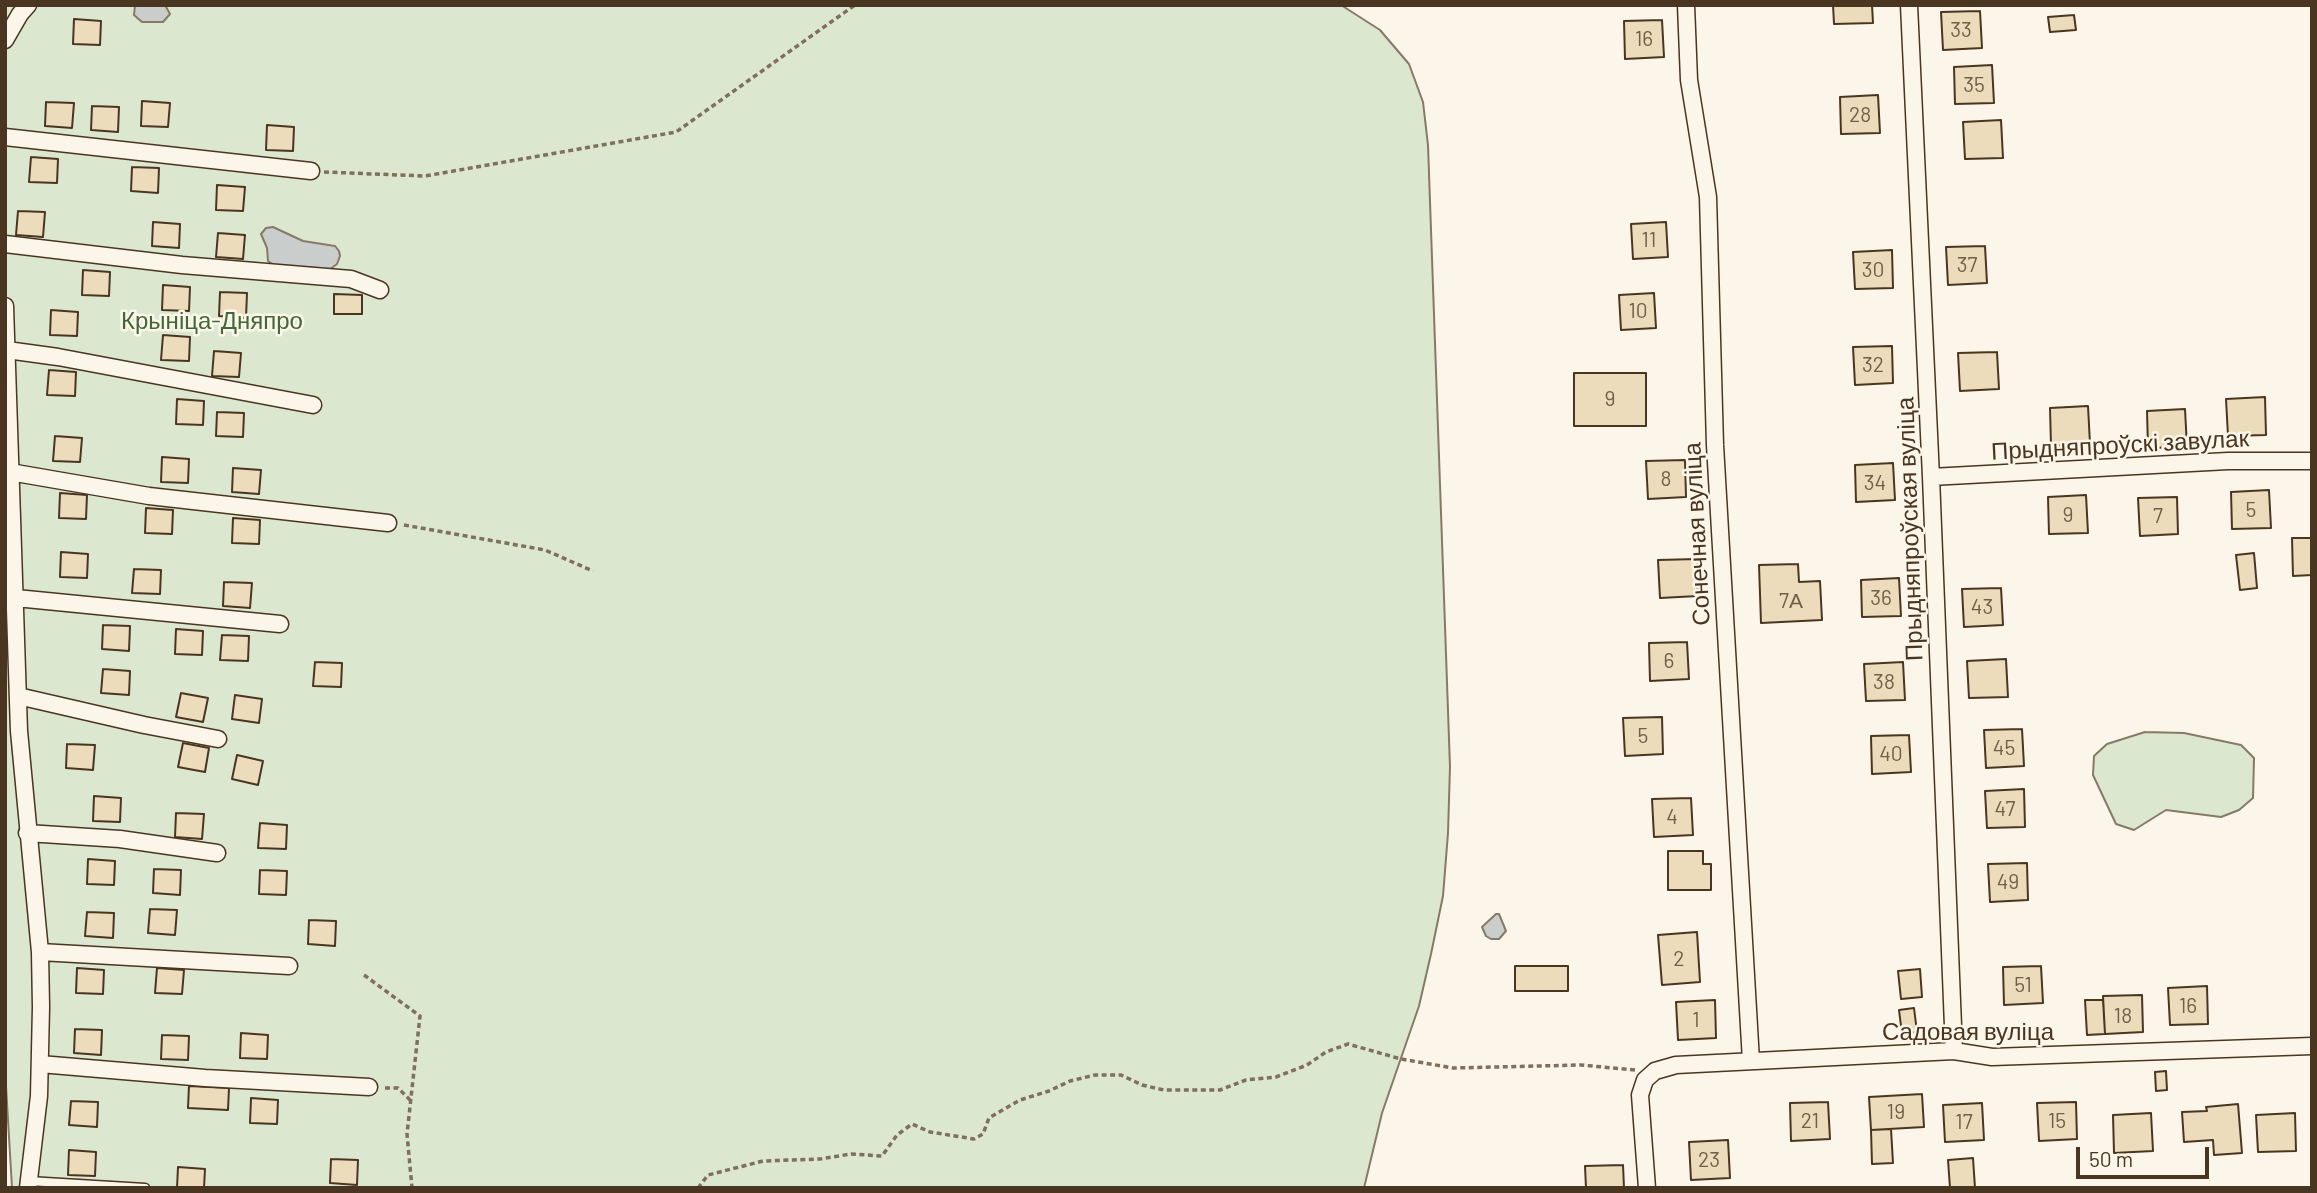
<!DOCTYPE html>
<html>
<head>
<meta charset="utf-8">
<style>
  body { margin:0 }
  #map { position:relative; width:2317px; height:1193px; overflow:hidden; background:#fbf6e9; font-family:Barlow,sans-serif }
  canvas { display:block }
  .frame { position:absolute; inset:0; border:7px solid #4a3520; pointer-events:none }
  .scale { position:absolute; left:2076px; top:1147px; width:133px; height:32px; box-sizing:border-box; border:4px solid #4a3520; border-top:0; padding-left:9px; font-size:21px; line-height:24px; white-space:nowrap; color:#4a3520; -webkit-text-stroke:5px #fbf6e9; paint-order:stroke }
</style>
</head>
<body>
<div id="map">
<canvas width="2317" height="1193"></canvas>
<div class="frame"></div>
<div class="scale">50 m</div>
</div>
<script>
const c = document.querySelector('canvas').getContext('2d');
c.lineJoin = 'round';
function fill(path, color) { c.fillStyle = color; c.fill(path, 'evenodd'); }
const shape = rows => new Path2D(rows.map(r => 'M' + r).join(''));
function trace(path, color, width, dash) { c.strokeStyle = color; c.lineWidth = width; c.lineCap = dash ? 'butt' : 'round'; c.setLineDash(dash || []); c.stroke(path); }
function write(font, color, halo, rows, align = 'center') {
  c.font = font + ' Barlow,sans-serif'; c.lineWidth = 5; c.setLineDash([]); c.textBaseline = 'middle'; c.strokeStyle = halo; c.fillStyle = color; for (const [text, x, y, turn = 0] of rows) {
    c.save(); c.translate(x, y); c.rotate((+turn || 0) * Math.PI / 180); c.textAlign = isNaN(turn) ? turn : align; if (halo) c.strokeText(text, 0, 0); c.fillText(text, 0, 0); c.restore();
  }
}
const green = shape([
  [5,5,1341,5,1380,30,1409,64,1423,102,1428,145,1450,767,1448,833,1443,896,1431,954,1419,1006,1382,1113,1364,1188,12,1188,5,1069,5,5],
  [2145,732,2184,733,2241,745,2254,758,2253,798,2239,810,2221,817,2166,810,2134,830,2116,824,2093,775,2094,756,2107,744,2145,732]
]);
const water = shape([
  [135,5,165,5,170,14,163,22,142,22,134,15,135,5],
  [273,227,303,241,335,246,339,251,340,256,337,264,329,270,321,270,310,267,296,269,275,266,268,261,267,248,261,234,266,228,273,227],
  [1496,914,1499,914,1506,931,1499,939,1491,939,1486,936,1482,927,1496,914]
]);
const building = shape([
  [1833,5,1872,5,1873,23,1834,24,1833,5],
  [1980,11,1982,48,1943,50,1941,12,1980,11],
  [2074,15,2076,30,2050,32,2048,17,2074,15],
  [74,19,101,21,100,45,73,44,74,19],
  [1662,20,1664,57,1625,59,1624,21,1662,20],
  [1992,65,1994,103,1955,104,1954,67,1992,65],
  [1878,95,1880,133,1841,134,1840,97,1878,95],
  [142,101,170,103,168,127,141,126,142,101],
  [46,102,74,103,72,128,45,126,46,102],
  [92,106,119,107,118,132,91,130,92,106],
  [2001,120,2003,158,1965,159,1963,122,2001,120],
  [267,125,294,127,293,151,266,150,267,125],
  [31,157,58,159,57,183,29,182,31,157],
  [132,167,159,168,158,193,131,191,132,167],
  [217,185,245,187,243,211,216,210,217,185],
  [18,211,45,212,43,237,16,235,18,211],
  [153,222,180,224,179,248,152,246,153,222],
  [1666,222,1668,257,1633,259,1631,224,1666,222],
  [218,233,245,235,243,259,216,257,218,233],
  [1985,246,1987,283,1948,285,1946,247,1985,246],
  [1892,250,1893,288,1855,289,1853,252,1892,250],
  [83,270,110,272,109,296,82,295,83,270],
  [163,285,190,287,189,311,162,310,163,285],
  [220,292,247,293,246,318,219,316,220,292],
  [1654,293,1656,328,1621,330,1619,295,1654,293],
  [334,294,362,295,362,314,334,314,334,294],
  [51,310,78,312,77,336,50,335,51,310],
  [163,335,190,337,189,361,161,360,163,335],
  [1892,346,1893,383,1855,385,1853,347,1892,346],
  [214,351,241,353,239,377,212,376,214,351],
  [1997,352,1999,389,1960,391,1958,353,1997,352],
  [49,370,76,372,75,396,47,395,49,370],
  [1574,373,1646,373,1646,426,1574,426,1574,373],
  [2265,397,2266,435,2228,436,2226,399,2265,397],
  [177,399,204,401,203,425,176,424,177,399],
  [2088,406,2090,444,2051,446,2050,408,2088,406],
  [2185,409,2187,447,2148,448,2147,411,2185,409],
  [217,412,244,413,243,437,216,436,217,412],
  [55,436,82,438,80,462,53,461,55,436],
  [162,457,189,459,188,483,161,482,162,457],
  [1685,460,1686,497,1648,499,1646,461,1685,460],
  [1893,463,1895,500,1856,502,1855,465,1893,463],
  [233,468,261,470,259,494,232,492,233,468],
  [2269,490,2271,528,2232,529,2231,492,2269,490],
  [60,493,87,495,86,519,59,518,60,493],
  [2086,495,2088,533,2049,534,2048,497,2086,495],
  [2177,497,2178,534,2140,536,2138,498,2177,497],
  [146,508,173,510,172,534,145,533,146,508],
  [233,518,260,520,259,544,232,543,233,518],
  [2292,538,2312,538,2312,575,2293,576,2292,538],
  [61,552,88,554,87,578,60,577,61,552],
  [2254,553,2257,588,2240,590,2236,555,2254,553],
  [1697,559,1698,596,1660,598,1658,560,1697,559],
  [1798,564,1799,582,1820,581,1822,620,1761,623,1759,565,1798,564],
  [134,569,161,570,160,594,132,593,134,569],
  [1899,578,1901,616,1862,617,1861,580,1899,578],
  [224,582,252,583,250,608,223,606,224,582],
  [2001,588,2003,625,1964,627,1962,589,2001,588],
  [103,625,130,626,129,651,102,649,103,625],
  [176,629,203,631,202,655,175,654,176,629],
  [222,635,249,636,248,661,220,660,222,635],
  [1687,642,1689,679,1650,681,1649,643,1687,642],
  [2006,659,2008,697,1969,698,1967,661,2006,659],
  [315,662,342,663,341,687,313,686,315,662],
  [1903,662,1905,700,1866,701,1864,664,1903,662],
  [103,669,130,671,129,695,101,693,103,669],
  [181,693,208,698,203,722,176,717,181,693],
  [235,695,262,699,259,723,232,719,235,695],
  [1662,717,1663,754,1625,756,1623,718,1662,717],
  [2022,729,2024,766,1986,768,1984,730,2022,729],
  [1909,735,1911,772,1872,774,1871,736,1909,735],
  [183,743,209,748,205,772,178,767,183,743],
  [67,744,95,745,93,770,66,768,67,744],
  [237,755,263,761,258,785,232,779,237,755],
  [2024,789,2025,827,1987,828,1985,791,2024,789],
  [94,796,121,798,120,822,93,821,94,796],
  [1691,798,1693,835,1654,837,1652,799,1691,798],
  [176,813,204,814,202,839,175,837,176,813],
  [260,823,287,825,286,849,258,848,260,823],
  [1668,851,1703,851,1703,864,1711,864,1711,890,1668,890,1668,851],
  [88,859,115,861,114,885,87,884,88,859],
  [2027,863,2028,900,1990,902,1988,864,2027,863],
  [154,869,181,870,180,895,153,893,154,869],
  [260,870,287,871,286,895,259,894,260,870],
  [150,909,177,910,175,935,148,933,150,909],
  [87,912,114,913,113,938,85,936,87,912],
  [309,920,336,921,335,946,308,944,309,920],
  [1697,932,1700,982,1662,985,1658,935,1697,932],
  [1515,966,1568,966,1568,991,1515,991,1515,966],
  [2041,966,2043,1003,2004,1005,2003,967,2041,966],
  [77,968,104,970,103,994,76,993,77,968],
  [157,968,184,970,182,994,155,993,157,968],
  [1920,969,1922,997,1901,999,1898,971,1920,969],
  [2207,986,2208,1024,2170,1025,2168,988,2207,986],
  [2142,995,2143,1032,2105,1034,2103,996,2142,995],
  [1715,1000,1716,1038,1678,1040,1676,1002,1715,1000],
  [2085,1000,2103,1000,2105,1034,2087,1035,2085,1000],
  [1914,1008,1917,1032,1902,1034,1899,1010,1914,1008],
  [75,1029,102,1030,101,1055,74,1053,75,1029],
  [241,1033,268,1035,267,1059,240,1058,241,1033],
  [162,1035,189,1036,188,1060,161,1059,162,1035],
  [2166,1071,2167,1090,2156,1091,2155,1072,2166,1071],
  [189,1086,229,1088,228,1110,188,1108,189,1086],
  [1922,1094,1924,1127,1871,1130,1869,1097,1922,1094],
  [251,1098,278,1100,277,1124,250,1123,251,1098],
  [71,1101,98,1102,97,1127,69,1125,71,1101],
  [1828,1102,1830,1139,1791,1141,1790,1103,1828,1102],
  [2076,1102,2077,1139,2039,1141,2037,1103,2076,1102],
  [1982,1103,1984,1140,1945,1142,1943,1105,1982,1103],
  [2238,1104,2242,1153,2214,1155,2213,1140,2184,1142,2182,1112,2207,1111,2206,1107,2238,1104],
  [2151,1113,2153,1151,2114,1153,2113,1115,2151,1113],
  [2295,1113,2296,1151,2258,1152,2256,1115,2295,1113],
  [1891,1129,1893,1163,1872,1164,1871,1130,1891,1129],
  [1728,1140,1730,1178,1691,1180,1689,1142,1728,1140],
  [69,1150,96,1152,95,1176,68,1175,69,1150],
  [1973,1158,1975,1188,1950,1188,1948,1160,1973,1158],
  [331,1159,358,1160,357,1185,330,1183,331,1159],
  [1623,1165,1624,1188,1586,1188,1585,1166,1623,1165],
  [178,1167,205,1169,204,1188,177,1188,178,1167]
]);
const path = shape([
  [324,172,425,176,676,132,855,5],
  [404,525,545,550,593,571],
  [364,975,420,1016,407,1134,412,1188],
  [385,1088,398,1088,411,1101],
  [698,1188,708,1175,763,1161,820,1159,851,1154,882,1156,897,1135,912,1124,930,1132,974,1139,983,1134,989,1118,1020,1100,1049,1091,1070,1081,1095,1075,1121,1075,1142,1085,1164,1090,1220,1090,1246,1080,1276,1077,1307,1065,1326,1052,1348,1044,1401,1059,1453,1068,1581,1065,1635,1070]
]);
const lane = shape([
  [29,1181,145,1188]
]);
const street = shape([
  [1686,5,1689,80,1708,197,1715,445,1751,1061],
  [1909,5,1931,477,1954,1051],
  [5,40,20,14,28,5],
  [5,137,311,171],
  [5,244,182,265,351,279,380,290],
  [5,306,19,731,40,952,41,1007,39,1096,28,1188],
  [7,350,58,357,313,405],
  [10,472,149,496,388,523],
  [1931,477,2228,461,2312,461],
  [16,598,280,624],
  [18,696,144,725,218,739],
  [27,833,120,839,217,853],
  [40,952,289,966],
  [40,1064,205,1078,369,1087],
  [1647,1188,1640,1095,1645,1080,1655,1071,1676,1065,1954,1051,1992,1057,2312,1046]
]);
const numberNames = [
  ["33",1961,30],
  ["16",1644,39],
  ["35",1974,85],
  ["28",1860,115],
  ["11",1649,240],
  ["37",1967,265],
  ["30",1873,270],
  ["10",1638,311],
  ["32",1873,365],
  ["9",1610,399],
  ["8",1666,479],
  ["34",1875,483],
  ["5",2251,510],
  ["9",2068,515],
  ["7",2158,516],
  ["36",1881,598],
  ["7А",1791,601],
  ["43",1982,607],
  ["6",1669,661],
  ["38",1884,682],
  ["5",1643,736],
  ["45",2004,748],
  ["40",1891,754],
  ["47",2005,809],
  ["4",1672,817],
  ["49",2008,882],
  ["2",1679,959],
  ["51",2023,985],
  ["16",2188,1006],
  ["18",2123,1016],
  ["1",1696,1020],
  ["19",1896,1112],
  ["21",1810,1121],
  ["15",2057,1121],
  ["17",1964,1122],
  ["23",1709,1160]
];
const parkNames = [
  ["Крыніца-Дняпро",212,321]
];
const streetNames = [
  ["Прыдняпроўскі завулак",2120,445,-3],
  ["Прыдняпроўская вуліца",1910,529,-92],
  ["Сонечная вуліца",1697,534,-93],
  ["Садовая вуліца",1968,1032]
];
fill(green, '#dce7d0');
trace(green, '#887966', 2);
fill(water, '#c9cecd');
trace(water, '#887966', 2);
fill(building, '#ecdcbc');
trace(building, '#4a3520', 2);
trace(lane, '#4a3520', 11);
trace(street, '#4a3520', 19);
trace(path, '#7f6f5c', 3.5, [5, 3.5]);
trace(lane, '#fbf6e9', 8);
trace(street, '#fbf6e9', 16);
write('21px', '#725f47', null, numberNames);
write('24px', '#436837', '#fbf6e9', parkNames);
write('24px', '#4a3520', '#fbf6e9', streetNames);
</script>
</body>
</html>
